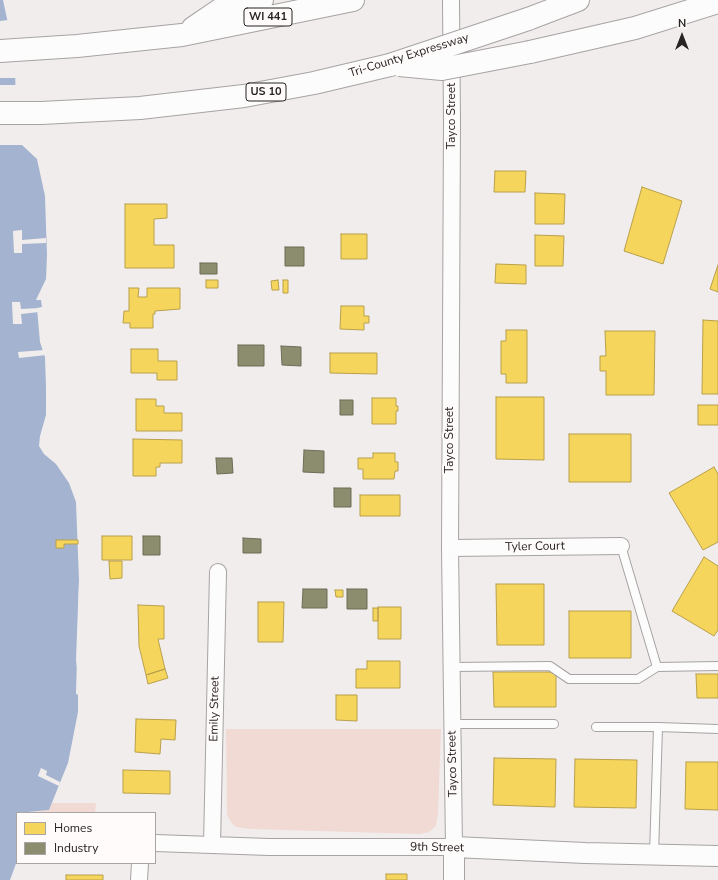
<!DOCTYPE html>
<html>
<head>
<meta charset="utf-8">
<style>
  body { margin:0 }
  #map { position:relative; width:718px; height:880px; overflow:hidden; background:#f2eded; font-family:"Nunito Sans",sans-serif }
  canvas { display:block }
  .legend { position:absolute; left:16px; top:812px; width:140px; height:52px; box-sizing:border-box; background:#fefbfa; border:1px solid #a8a5a4; margin:0; padding:5px 7px; list-style:none; font-size:12px; color:#262322 }
  .legend li { display:flex; align-items:center; gap:8px; height:20px }
  .legend b { width:20px; border:1px solid #a8a5a4 }
  .north { position:absolute; left:662px; top:16px; width:40px; height:40px; -webkit-text-stroke:3px #fefbfa; paint-order:stroke; rotate:0deg; font-size:11px; font-weight:700; line-height:16px; text-align:center; color:#262322 }
  .north::after { content:''; display:block; margin:auto; width:14px; height:18px; background:#262322; clip-path:polygon(50% 0,100% 100%,50% 72%,0 100%) }
</style>
</head>
<body>
<div id="map">
<canvas width="718" height="880"></canvas>
<ul class="legend">
<li><b style="height:11px;background:#f6d55c"></b>Homes</li>
<li><b style="height:11px;background:#8c8c6e"></b>Industry</li>
</ul>
<div class="north">N</div>
</div>
<script>
const c = document.querySelector('canvas').getContext('2d');
c.lineJoin = 'round';
function fill(path, color) { c.fillStyle = color; c.fill(path, 'evenodd'); }
const shape = rows => new Path2D(rows.map(r => 'M' + r).join(''));
function trace(path, color, width, dash) { c.strokeStyle = color; c.lineWidth = width; c.lineCap = dash ? 'butt' : 'round'; c.setLineDash(dash || []); c.stroke(path); }
function write(font, color, halo, rows, align = 'center') {
  c.font = font + ' "Nunito Sans",sans-serif'; c.lineWidth = 4; c.setLineDash([]); c.textBaseline = 'middle'; c.strokeStyle = halo; c.fillStyle = color; for (const [text, x, y, turn = 0] of rows) {
    c.save(); c.translate(x, y); c.rotate((+turn || 0) * Math.PI / 180); c.textAlign = isNaN(turn) ? turn : align; if (halo) c.strokeText(text, 0, 0); c.fillText(text, 0, 0); c.restore();
  }
}
const green = shape([
  [226,729,441,729,438,813,436,826,429,832,420,834,249,829,236,827,231,822,227,815],
  [52,803,96,803,95,813,23,813,49,810]
]);
const water = shape([
  [0,0,3,0,15,56,16,130,22,145,37,159,45,196,47,255,46,279,36,300,41,300,42,307,37,308,40,342,45,357,46,387,46,415,40,436,39,446,44,454,56,464,69,483,76,502,79,580,76,660,78,676,78,712,68,763,49,810,17,813,17,861,10,880,0,880]
]);
const pier = shape([
  [9,20,17,56,17,78,0,78,0,21],
  [0,85,17,85,18,130,25,145,0,145],
  [22,230,22,240,46,238,46,243,22,244,22,253,14,253,13,231],
  [12,302,20,302,21,309,40,308,39,312,21,314,22,324,13,324],
  [44,350,46,355,19,358,18,352],
  [79,583,81,583,78,659,80,676,80,695,76,694],
  [41,768,47,771,46,775,60,782,59,786,38,776]
]);
const homes = shape([
  [495,171,526,171,525,192,494,192,495,171],
  [642,187,682,201,663,264,624,251,642,187],
  [535,193,565,194,564,224,535,224,535,193],
  [125,204,167,204,167,218,154,219,154,245,174,245,174,268,125,268,125,204],
  [341,234,367,234,367,259,341,259,341,234],
  [535,235,564,236,563,266,535,266,535,235],
  [496,264,526,265,526,284,495,283,496,264],
  [718,265,718,292,710,289,718,265],
  [206,280,218,280,218,288,206,288,206,280],
  [278,280,279,290,272,290,271,281,278,280],
  [283,280,288,280,288,293,283,293,283,280],
  [129,288,139,288,138,297,147,297,147,288,180,288,180,309,155,311,155,314,153,314,153,328,130,328,130,323,123,323,124,311,129,311,129,288],
  [341,306,364,306,364,316,369,316,369,323,364,323,364,330,340,329,341,306],
  [703,320,718,321,718,394,702,394,703,320],
  [506,330,527,330,527,383,506,383,506,374,501,374,501,341,506,341,506,330],
  [605,331,655,331,654,395,606,395,606,371,600,371,600,356,606,356,605,331],
  [131,349,158,349,158,361,177,361,177,380,157,380,157,373,131,373,131,349],
  [330,353,377,353,377,374,330,373,330,353],
  [496,397,544,397,544,460,496,459,496,397],
  [372,398,396,398,396,406,398,406,398,411,396,411,396,424,372,424,372,398],
  [136,399,156,399,156,406,164,406,164,413,182,413,182,431,136,431,136,399],
  [698,405,718,405,718,425,698,425,698,405],
  [569,434,631,434,631,482,569,482,569,434],
  [133,439,182,440,182,463,160,463,160,467,156,467,156,476,133,476,133,439],
  [373,453,395,453,395,462,398,462,398,471,395,471,394,479,363,479,363,469,358,469,358,458,373,458,373,453],
  [714,467,718,474,718,542,703,550,669,493,714,467],
  [360,495,400,495,400,516,360,516,360,495],
  [102,536,132,536,132,560,102,560,102,536],
  [56,540,78,540,78,544,64,544,64,548,56,548,56,540],
  [704,557,718,566,718,630,714,636,672,611,704,557],
  [109,561,122,561,122,578,110,579,109,561],
  [496,584,544,584,544,645,497,645,496,584],
  [335,590,343,590,343,597,336,597,335,590],
  [258,602,284,602,283,642,258,642,258,602],
  [138,605,164,606,164,639,158,639,165,669,146,675,139,646,138,605],
  [378,607,401,607,401,639,378,639,378,607],
  [373,608,378,608,378,621,373,621,373,608],
  [569,611,631,611,631,658,569,658,569,611],
  [367,661,400,661,400,688,356,688,356,669,367,669,367,661],
  [165,669,168,678,148,684,146,675,165,669],
  [493,672,556,672,556,707,494,707,493,672],
  [696,674,718,674,718,698,697,698,696,674],
  [336,695,357,695,357,721,336,720,336,695],
  [136,719,176,720,175,740,161,739,160,754,135,752,136,719],
  [494,758,556,759,555,807,493,805,494,758],
  [575,759,637,760,636,808,574,807,575,759],
  [686,762,718,762,718,810,685,809,686,762],
  [123,770,170,771,170,794,123,793,123,770],
  [386,874,407,874,407,880,386,880,386,874],
  [66,875,103,875,103,880,66,880,66,875]
]);
const industry = shape([
  [285,247,304,247,304,266,285,266,285,247],
  [200,263,217,263,217,274,200,274,200,263],
  [238,345,264,345,264,366,238,366,238,345],
  [281,346,301,347,301,366,282,365,281,346],
  [340,400,353,400,353,415,340,415,340,400],
  [304,450,324,451,324,473,303,472,304,450],
  [216,458,232,458,233,473,217,474,216,458],
  [334,488,351,488,351,507,334,507,334,488],
  [143,536,160,536,160,555,143,555,143,536],
  [243,538,261,539,261,553,243,553,243,538],
  [303,589,327,589,327,608,302,608,303,589],
  [347,589,367,589,367,609,347,609,347,589]
]);
const service = shape([
  [621,546,657,667,718,666],
  [451,667,550,666,569,679,638,679,657,667],
  [452,724,554,724],
  [596,727,658,727],
  [654,854,658,727,718,729]
]);
const minor = shape([
  [450,548,621,546],
  [155,843,269,847,454,847,450,548,452,122,451,0],
  [212,845,218,572],
  [139,880,140,863]
]);
const tertiary = shape([
  [454,880,454,847,585,853,718,856]
]);
const motorway = shape([
  [528,19,578,0],
  [193,28,221,9,262,0],
  [0,51,77,46,182,35,353,0],
  [530,52,635,28,718,2],
  [0,113,41,113,140,108,244,96,314,83,390,65]
]);
const motorwayBridge = shape([
  [390,65,528,19],
  [399,65,442,69,530,52]
]);
const shields = [
  [268,17,48],
  [266,92,40]
];
const shieldNames = [
  ["WI 441",268,17],
  ["US 10",266,92]
];
const streetNames = [
  ["Tri-County Expressway",409,56,-17],
  ["Tayco Street",452,116,-90],
  ["Tayco Street",450,440,-90],
  ["Tyler Court",535,547,-1],
  ["Emily Street",215,709,-89],
  ["Tayco Street",453,764,-91],
  ["9th Street",437,848,1]
];
fill(green, '#f1d9d4');
fill(water, '#a4b4d0');
fill(pier, '#f2eded');
fill(homes, '#f6d55c');
trace(homes, '#b8a04b', 1);
fill(industry, '#8c8c6e');
trace(industry, '#6d6c57', 1);
trace(service, '#a6a3a2', 10);
trace(minor, '#a6a3a2', 18);
trace(tertiary, '#a6a3a2', 22);
trace(motorway, '#a6a3a2', 24);
trace(service, '#fdfcfc', 8);
trace(minor, '#fdfcfc', 16);
trace(tertiary, '#fdfcfc', 20);
trace(motorway, '#fdfcfc', 22);
trace(motorwayBridge, '#a6a3a2', 24, []);
trace(motorwayBridge, '#fdfcfc', 22);
for (const [x, y, w] of shields) { const box = new Path2D(); box.roundRect(x - w / 2, y - 9, w, 18, 3); c.fillStyle = '#fefbfa'; c.fill(box); trace(box, '#262322', 1); }
write('bold 11px', '#262322', null, shieldNames);
write('12px', '#262322', '#fefbfa', streetNames);
</script>
</body>
</html>
